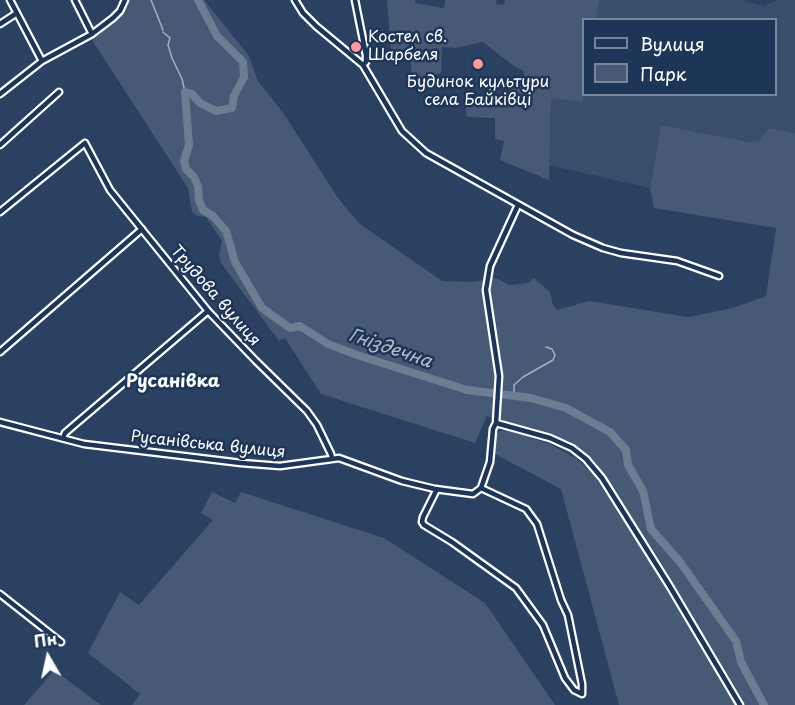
<!DOCTYPE html>
<html>
<head>
<meta charset="utf-8">
<style>
  body { margin:0 }
  #map { position:relative; width:795px; height:705px; overflow:hidden; background:#2a4161; font-family:"Playpen Sans",sans-serif }
  canvas { display:block }
  .legend { position:absolute; left:582px; top:18px; width:195px; height:78px; box-sizing:border-box; background:#1d3557; border:2px solid #77869a; margin:0; padding:8px 10px; list-style:none; font-size:18px; color:#fff }
  .legend li { display:flex; align-items:center; gap:12px; height:30px }
  .legend b { width:30px; border:2px solid #77869a }
  .north { position:absolute; left:18px; top:627px; width:60px; height:60px; -webkit-text-stroke:4px #1d3557; paint-order:stroke; rotate:351deg; font-size:16px; font-weight:700; line-height:24px; text-align:center; color:#fff }
  .north::after { content:''; display:block; margin:auto; width:21px; height:27px; background:#fff; clip-path:polygon(50% 0,100% 100%,50% 72%,0 100%) }
</style>
</head>
<body>
<div id="map">
<canvas width="795" height="705"></canvas>
<ul class="legend">
<li><b style="height:8px;background:#1d3557"></b>Вулиця</li>
<li><b style="height:16px;background:#465975"></b>Парк</li>
</ul>
<div class="north">Пн</div>
</div>
<script>
const c = document.querySelector('canvas').getContext('2d');
c.lineJoin = 'round';
function fill(path, color) { c.fillStyle = color; c.fill(path, 'evenodd'); }
const shape = rows => new Path2D(rows.map(r => 'M' + r).join(''));
function trace(path, color, width, dash) { c.strokeStyle = color; c.lineWidth = width; c.lineCap = dash ? 'butt' : 'round'; c.setLineDash(dash || []); c.stroke(path); }
function write(font, color, halo, rows, align = 'center') {
  c.font = font + ' "Playpen Sans",sans-serif'; c.lineWidth = 5; c.setLineDash([]); c.textBaseline = 'middle'; c.strokeStyle = halo; c.fillStyle = color; for (const [text, x, y, turn = 0] of rows) {
    c.save(); c.translate(x, y); c.rotate((+turn || 0) * Math.PI / 180); c.textAlign = isNaN(turn) ? turn : align; if (halo) c.strokeText(text, 0, 0); c.fillText(text, 0, 0); c.restore();
  }
}
const built = shape([
  [600,0,741,0,764,6,777,0,795,0,795,133,769,128,759,141,750,142,661,125,650,188,549,165,551,97,582,101,584,94,776,94,776,20,596,19]
]);
const green = shape([
  [128,0,204,0,249,56,258,81,284,114,338,198,360,224,442,281,473,282,496,278,509,285,528,283,534,278,550,292,553,305,557,310,589,301,688,317,733,308,766,296,776,228,654,208,650,188,661,125,750,142,759,141,769,128,795,133,795,705,745,705,662,564,594,460,569,441,487,416,475,443,321,394,285,338,279,341,221,263,219,255,222,241,206,217,197,216,192,212,188,188,92,40,118,19],
  [387,0,415,0,415,3,444,8,445,0,497,0,496,4,504,5,505,0,600,0,596,19,584,20,583,102,551,98,549,180,500,160,504,141,495,139,495,118,467,117,465,102,487,100,508,91,525,79,524,71,512,65,483,42,456,48,442,47,441,73,412,83,410,53,391,53],
  [506,430,550,444,577,459,592,473,639,544,736,705,619,705,561,489,493,453,495,435,500,431],
  [212,492,235,503,241,492,384,538,485,603,555,705,132,705,140,694,88,653,120,592,139,605,213,520,201,513],
  [54,670,101,705,24,705]
]);
const stream = shape([
  [151,0,163,30],
  [163,32,170,38,168,45,172,58,182,79,185,92],
  [514,396,514,385,523,377,553,360,555,355,552,349,546,347]
]);
const river = shape([
  [198,0,217,36,243,62,244,77,234,96,232,108,216,111,200,103,192,94,185,92,189,145,184,161,186,169,194,177,198,186,199,200,203,210,213,216,226,231,235,262,262,308,290,328,300,326,328,344,357,355,467,390,531,398,566,408,610,432,626,450,628,465,643,491,651,529,680,562,736,641,741,662,764,705]
]);
const minor = shape([
  [10,0,42,61],
  [75,0,92,34],
  [295,0,303,13,316,26,363,65,402,131,426,153,573,235,603,248,621,253,677,261,719,276],
  [355,0,366,55,366,62,363,65],
  [0,24,17,13],
  [0,94,42,61,92,34,113,18,120,11,125,0],
  [0,145,59,92],
  [0,212,85,143,110,190,208,311,256,361,307,411,317,425,331,454,332,458],
  [0,352,142,229],
  [0,422,84,444,241,463,280,466,339,458,402,481,435,489,473,494,481,488],
  [496,423,550,438,572,448,586,459,602,478,669,585,740,705],
  [63,438,65,433,208,311],
  [481,488,490,462,493,429,496,423,499,376,486,290,490,266,518,205],
  [437,489,423,517,422,522,424,525,452,542,516,588,543,625,565,678,574,690,582,694,582,684,568,615,561,600,537,524,526,509,481,488],
  [0,594,61,642]
]);
const markers = [
  [356,47,6,"#ff9aa2"],
  [478,64,6,"#ff9aa2"]
];
const poiNames = [
  ["Костел св.",368,38],
  ["Шарбеля",368,56],
  ["Будинок культури",478,83,"center"],
  ["села Байківці",478,101,"center"]
];
const streetNames = [
  ["Трудова вулиця",215,296,49],
  ["Русанівська вулиця",208,445,6]
];
const waterNames = [
  ["Гніздечна",390,349,19]
];
const neighbourhoodNames = [
  ["Русанівка",173,382]
];
fill(built, '#394e6c');
fill(green, '#465975');
trace(stream, '#a7b1be', 1.5);
trace(river, '#6d7d92', 8);
trace(minor, '#fff', 9);
trace(minor, '#1d3557', 4.5);
for (const [x, y, r, color] of markers) { const dot = new Path2D(); dot.arc(x, y, r, 0, 2 * Math.PI); c.fillStyle = color; c.fill(dot); trace(dot, '#1d3557', 2); }
write('16px', '#fff', '#1d3557', poiNames, 'left');
write('16px', '#fff', '#1d3557', streetNames);
write('italic 18px', '#b6bec8', '#1d3557', waterNames);
write('bold 18px', '#fff', '#1d3557', neighbourhoodNames);
</script>
</body>
</html>
